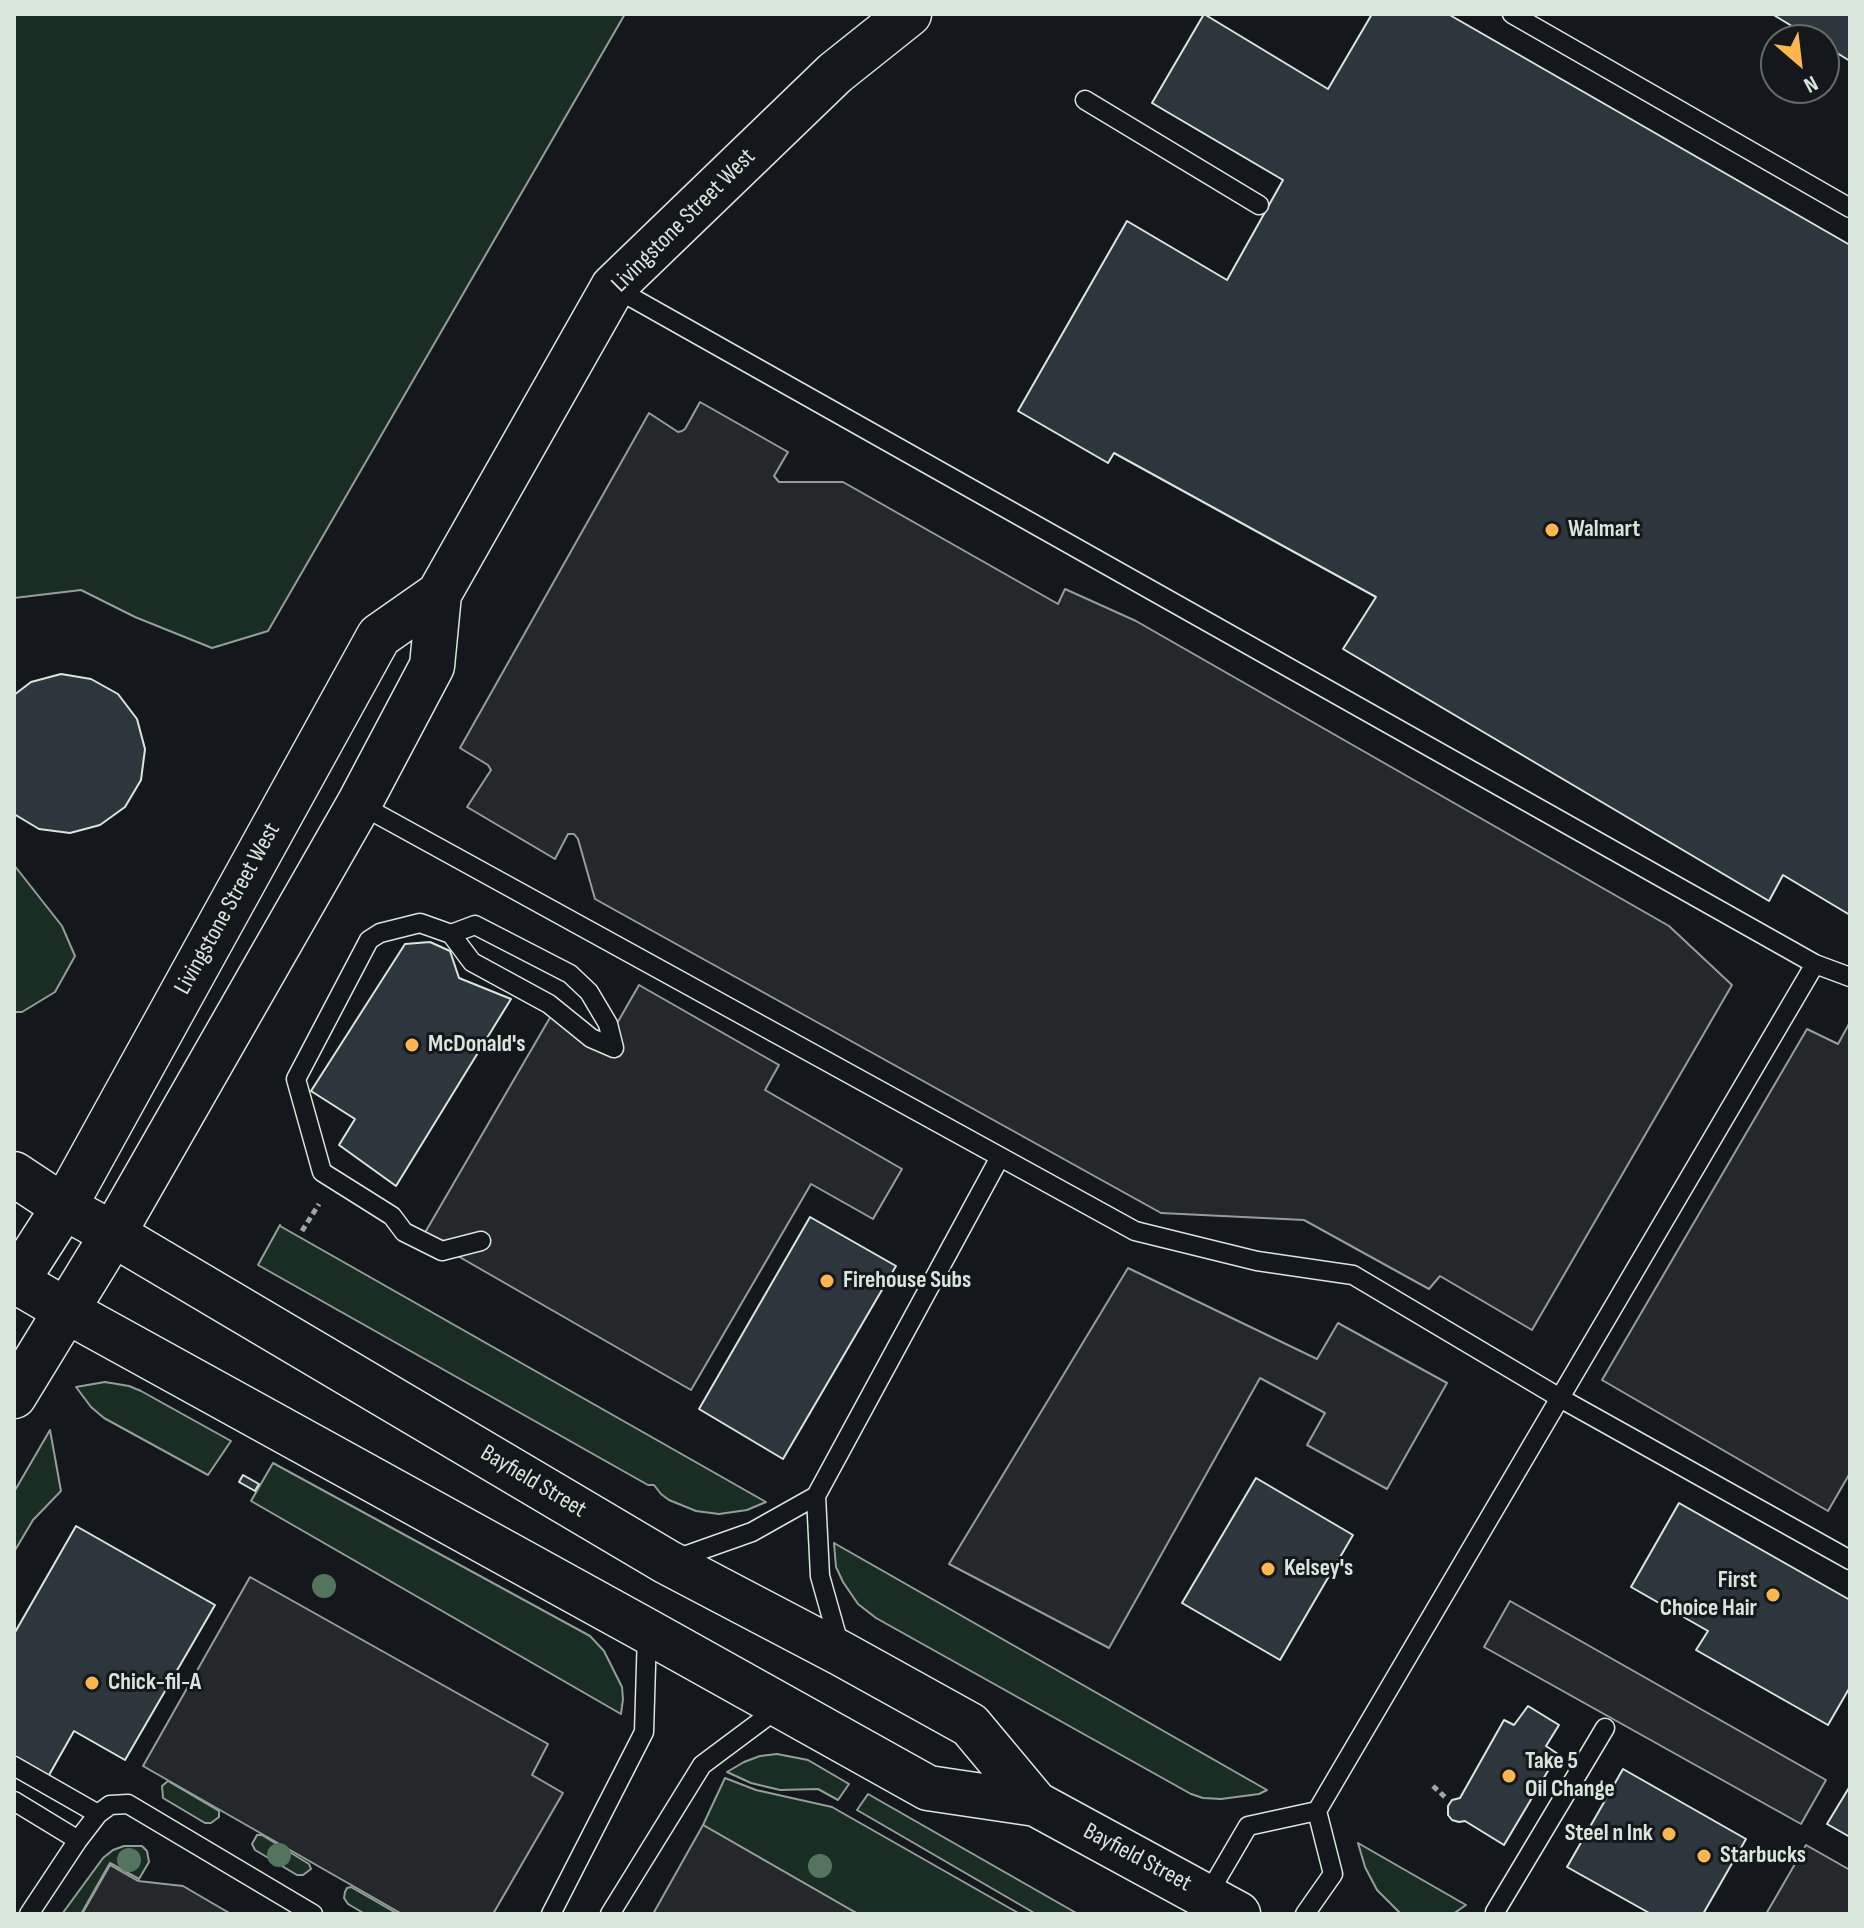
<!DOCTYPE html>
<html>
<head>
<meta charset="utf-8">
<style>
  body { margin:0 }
  #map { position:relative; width:1864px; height:1928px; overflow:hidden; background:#14181c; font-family:"Sofia Sans Condensed",sans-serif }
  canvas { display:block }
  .frame { position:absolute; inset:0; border:16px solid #d8e6dc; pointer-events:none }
  .north { position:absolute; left:1760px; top:24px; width:80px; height:80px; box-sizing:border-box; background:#14181c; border:2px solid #626a69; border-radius:50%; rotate:152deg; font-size:22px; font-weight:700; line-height:32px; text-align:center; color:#d8e6dc }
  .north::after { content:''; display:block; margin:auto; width:28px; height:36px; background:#ffb74d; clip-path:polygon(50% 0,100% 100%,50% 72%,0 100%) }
</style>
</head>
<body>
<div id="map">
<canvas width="1864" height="1928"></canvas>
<div class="frame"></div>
<div class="north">N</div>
</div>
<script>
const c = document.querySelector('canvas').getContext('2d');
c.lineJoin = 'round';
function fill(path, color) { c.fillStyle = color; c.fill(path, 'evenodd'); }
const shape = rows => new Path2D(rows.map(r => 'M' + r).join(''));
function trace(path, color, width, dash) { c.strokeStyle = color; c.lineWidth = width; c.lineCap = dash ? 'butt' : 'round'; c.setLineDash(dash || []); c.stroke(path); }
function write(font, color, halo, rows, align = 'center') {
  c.font = font + ' "Sofia Sans Condensed",sans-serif'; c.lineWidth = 6; c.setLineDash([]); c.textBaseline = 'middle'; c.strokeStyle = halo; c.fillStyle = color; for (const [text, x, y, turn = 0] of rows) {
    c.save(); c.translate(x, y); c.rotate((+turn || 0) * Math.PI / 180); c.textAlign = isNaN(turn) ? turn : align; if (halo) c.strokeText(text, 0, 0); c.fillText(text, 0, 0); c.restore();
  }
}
const green = shape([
  [14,14,625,14,268,631,212,648,135,617,81,590,14,598,14,14],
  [14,865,62,926,75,956,55,992,22,1012,14,1012,14,865],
  [280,1225,280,1226,766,1502,747,1510,719,1514,696,1511,669,1500,661,1494,654,1485,648,1485,258,1265,280,1225],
  [105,1382,129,1386,141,1391,231,1441,208,1475,104,1418,91,1407,76,1387,105,1382],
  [50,1430,61,1491,33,1520,14,1552,14,1492,50,1430],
  [273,1463,590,1636,604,1651,622,1687,623,1699,621,1714,251,1501,273,1463],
  [834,1543,1267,1790,1259,1794,1221,1799,1203,1798,1191,1794,876,1618,858,1604,843,1582,836,1567,834,1543],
  [777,1754,808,1760,849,1784,838,1800,818,1789,780,1790,751,1783,727,1772,744,1762,760,1756,777,1754],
  [725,1778,756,1790,832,1807,1020,1914,858,1914,703,1825,725,1778],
  [168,1781,219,1811,219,1817,211,1823,205,1823,163,1798,162,1786,168,1781],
  [868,1794,1078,1914,1036,1914,857,1810,868,1794],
  [257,1835,262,1835,309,1864,311,1869,303,1875,297,1875,255,1850,252,1844,257,1835],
  [1358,1843,1466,1905,1453,1914,1400,1913,1377,1890,1365,1867,1358,1843],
  [124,1846,142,1846,147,1851,149,1862,139,1879,110,1863,81,1914,62,1914,103,1858,113,1850,124,1846],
  [351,1887,398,1914,365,1914,348,1904,344,1898,345,1892,347,1888,351,1887]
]);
const parking = shape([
  [700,402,788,452,774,476,779,482,843,482,1058,604,1065,589,1136,621,1669,926,1732,985,1532,1330,1440,1276,1429,1289,1304,1220,1161,1213,595,899,578,839,574,834,568,834,555,859,467,807,491,770,488,765,460,748,649,413,678,432,682,431,685,429,700,402],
  [639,985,779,1065,765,1090,902,1169,873,1219,811,1184,691,1390,423,1236,555,1009,608,1039,639,985],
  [1850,1022,1850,1473,1828,1511,1602,1380,1807,1029,1838,1044,1850,1022],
  [1128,1268,1317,1359,1338,1323,1447,1383,1387,1489,1307,1445,1325,1413,1260,1378,1109,1648,949,1564,1128,1268],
  [250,1577,548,1744,532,1775,563,1793,493,1914,402,1914,143,1766,250,1577],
  [1510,1601,1826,1780,1801,1824,1484,1647,1510,1601],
  [703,1825,858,1914,653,1914,703,1825],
  [1806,1845,1850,1870,1850,1914,1766,1914,1806,1845],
  [110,1865,138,1881,183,1886,231,1914,82,1914,110,1865]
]);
const building = shape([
  [1204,14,1328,89,1372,14,1448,14,1850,245,1850,915,1783,875,1769,901,1343,649,1376,597,1114,453,1108,463,1018,411,1127,221,1227,280,1283,180,1152,103,1204,14],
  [1772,14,1850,14,1850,61,1824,45,1824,40,1815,40,1772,14],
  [61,674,91,679,118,694,137,719,145,749,141,780,125,807,100,825,70,833,39,829,14,814,14,695,31,682,61,674],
  [430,942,450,951,459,978,511,999,396,1186,339,1145,355,1119,311,1091,405,944,430,942],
  [810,1217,896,1266,783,1459,699,1409,810,1217],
  [243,1475,259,1484,255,1491,239,1482,243,1475],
  [1256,1478,1353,1535,1280,1660,1182,1603,1256,1478],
  [1679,1503,1850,1600,1850,1687,1828,1725,1696,1650,1708,1631,1631,1587,1679,1503],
  [76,1526,215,1605,125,1760,74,1731,40,1791,14,1776,14,1634,76,1526],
  [1528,1706,1559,1725,1546,1746,1558,1754,1504,1845,1465,1821,1459,1822,1452,1820,1448,1815,1448,1806,1452,1800,1460,1798,1504,1720,1514,1725,1528,1706],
  [1623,1769,1746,1839,1703,1914,1651,1914,1567,1867,1623,1769],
  [1850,1786,1850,1837,1827,1824,1850,1786]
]);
const path = shape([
  [302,1231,319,1204],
  [1433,1786,1445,1797]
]);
const service = shape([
  [1512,14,1850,208],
  [1085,100,1259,205],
  [613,287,1815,964,1850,977],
  [359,804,1135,1231,1257,1261,1353,1275,1560,1398,1850,1560],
  [451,934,472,962,549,1004,591,1038,614,1048],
  [481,1241,442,1251,404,1232,392,1216,322,1172,296,1079,369,940,380,933,420,923,451,934,475,925,570,974,589,992,608,1024,614,1048],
  [673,1560,752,1532,816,1496],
  [840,1647,820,1576,816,1496,1000,1157],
  [14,1766,98,1814],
  [14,1801,78,1840],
  [1207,1896,1248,1826,1317,1811],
  [1495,1912,1605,1728],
  [29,1914,78,1840,98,1814,110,1805,128,1804,313,1914],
  [551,1914,644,1732,647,1633],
  [610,1914,702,1765,781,1706],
  [1305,1914,1333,1874,1317,1811,1815,964]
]);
const tertiary = shape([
  [14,1285,64,1207,379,636,439,594],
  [14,1396,113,1234,359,804,432,666,439,594,613,287,835,73,909,14]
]);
const primary = shape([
  [14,1174,64,1207,113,1234,667,1562,842,1654,970,1725,1036,1804],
  [14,1280,65,1310,647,1631,928,1788,1036,1804,1238,1914]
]);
const trees = [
  [324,1586],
  [279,1855],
  [129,1860],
  [820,1866]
];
const markers = [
  [1552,530,8,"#ffb74d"],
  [412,1045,8,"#ffb74d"],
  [827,1281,8,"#ffb74d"],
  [1268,1569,8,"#ffb74d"],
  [1773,1595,8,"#ffb74d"],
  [92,1683,8,"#ffb74d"],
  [1509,1776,8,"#ffb74d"],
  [1669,1834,8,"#ffb74d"],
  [1704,1856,8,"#ffb74d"]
];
const streetNames = [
  ["Livingstone Street West",684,221,-45],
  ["Livingstone Street West",228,909,-61],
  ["Bayfield Street",533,1482,31],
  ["Bayfield Street",1137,1858,28]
];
const poiNames = [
  ["Walmart",1568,530],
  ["McDonald's",428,1045],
  ["Firehouse Subs",843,1281],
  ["Kelsey's",1284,1569],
  ["First",1757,1581,"right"],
  ["Choice Hair",1757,1609,"right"],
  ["Chick-fil-A",108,1683],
  ["Take 5",1525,1762],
  ["Oil Change",1525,1790],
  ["Steel n Ink",1653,1834,"right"],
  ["Starbucks",1720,1856]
];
fill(green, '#1a2d24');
trace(green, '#939e99', 2);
fill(parking, '#24282b');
trace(parking, '#939e99', 2);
fill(building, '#2c363c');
trace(building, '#d8e6dc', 2);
trace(service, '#d8e6dc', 21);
trace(tertiary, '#d8e6dc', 47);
trace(primary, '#d8e6dc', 47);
trace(path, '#9da8a2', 5, [6, 4]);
trace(service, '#14181c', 18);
trace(tertiary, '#14181c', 44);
trace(primary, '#14181c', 44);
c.fillStyle = '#55745f';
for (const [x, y] of trees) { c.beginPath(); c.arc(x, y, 12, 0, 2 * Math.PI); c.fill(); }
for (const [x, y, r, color] of markers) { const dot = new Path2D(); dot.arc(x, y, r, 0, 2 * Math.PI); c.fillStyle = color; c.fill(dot); trace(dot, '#14181c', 3); }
write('24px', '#d8e6dc', '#14181c', streetNames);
write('bold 24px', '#d8e6dc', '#14181c', poiNames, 'left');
</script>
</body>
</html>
